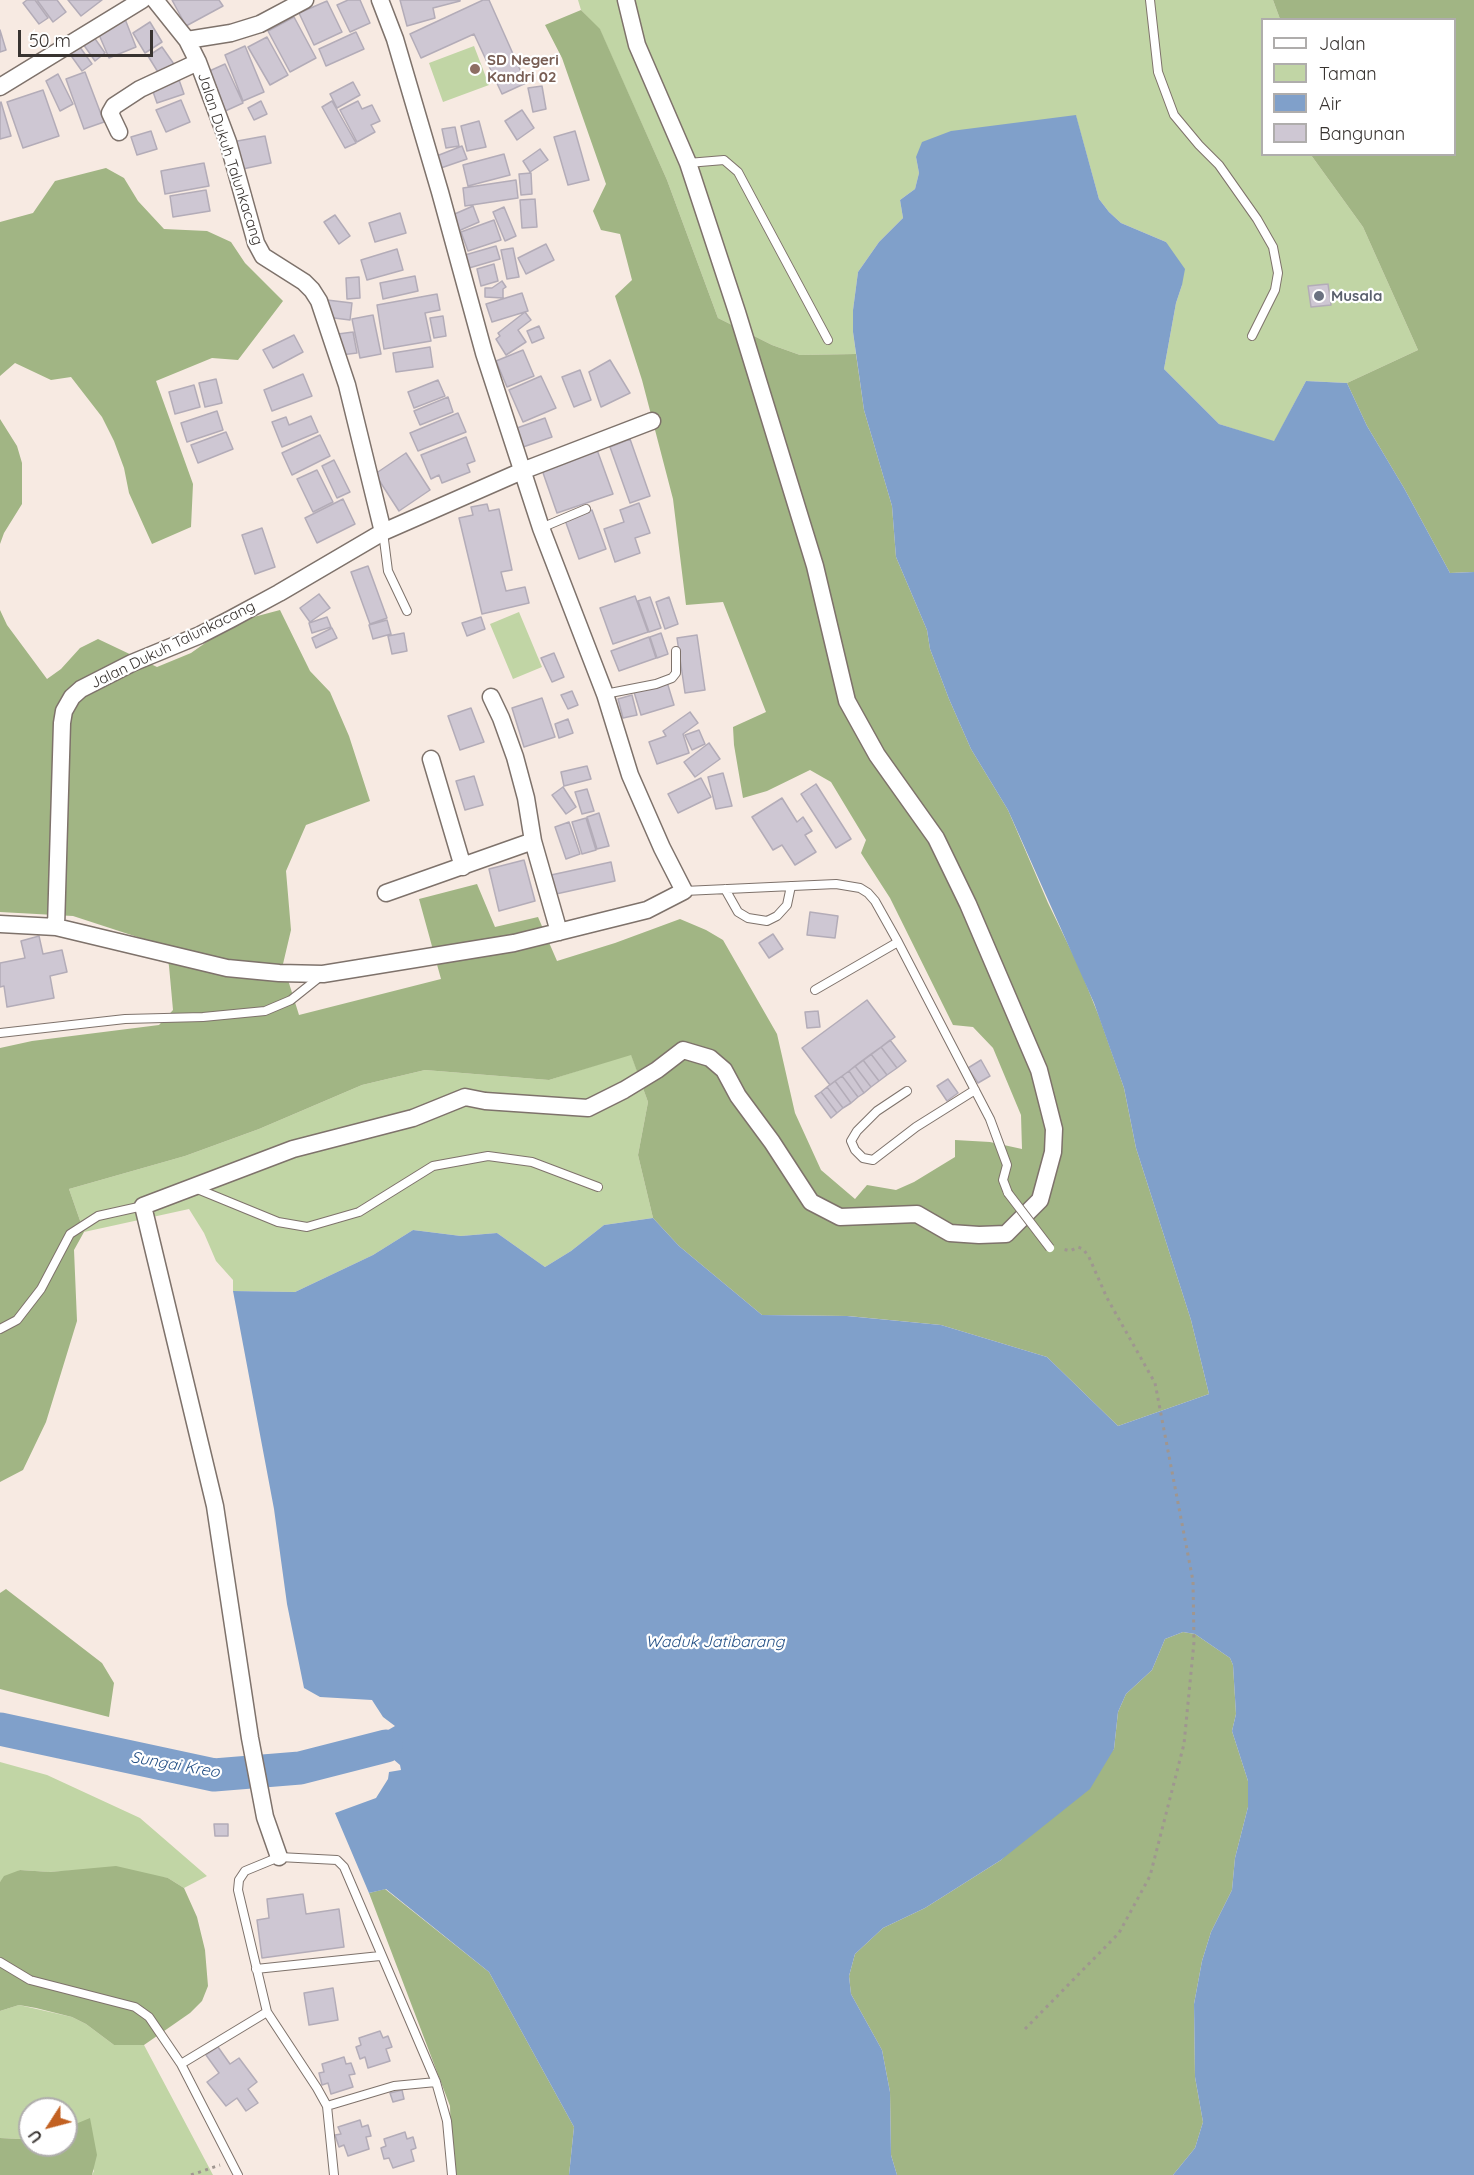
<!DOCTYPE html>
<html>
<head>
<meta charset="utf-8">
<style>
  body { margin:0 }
  #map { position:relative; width:1474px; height:2175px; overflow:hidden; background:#f7eae2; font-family:Quicksand,sans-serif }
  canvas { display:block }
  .legend { position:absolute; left:1261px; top:18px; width:195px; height:138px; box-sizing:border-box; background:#fff; border:2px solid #afadac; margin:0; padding:8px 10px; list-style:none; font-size:18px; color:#383330 }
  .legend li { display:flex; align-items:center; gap:12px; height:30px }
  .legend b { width:30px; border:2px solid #afadac }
  .north { position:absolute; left:18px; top:2097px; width:60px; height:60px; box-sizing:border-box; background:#fff; border:2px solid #afadac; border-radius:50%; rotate:234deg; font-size:16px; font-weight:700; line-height:24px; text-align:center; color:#383330 }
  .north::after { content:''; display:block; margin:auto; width:21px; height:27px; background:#c26122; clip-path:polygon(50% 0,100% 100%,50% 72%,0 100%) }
  .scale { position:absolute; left:18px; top:30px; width:135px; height:27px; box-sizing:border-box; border:3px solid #383330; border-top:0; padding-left:8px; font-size:18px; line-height:21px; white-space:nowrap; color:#383330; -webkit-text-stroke:4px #fff; paint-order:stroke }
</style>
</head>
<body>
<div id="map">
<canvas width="1474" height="2175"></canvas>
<ul class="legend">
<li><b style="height:8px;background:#fff"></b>Jalan</li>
<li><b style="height:16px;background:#c1d5a5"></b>Taman</li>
<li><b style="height:16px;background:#80a0ca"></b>Air</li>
<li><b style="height:16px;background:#cec7d3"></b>Bangunan</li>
</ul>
<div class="north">U</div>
<div class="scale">50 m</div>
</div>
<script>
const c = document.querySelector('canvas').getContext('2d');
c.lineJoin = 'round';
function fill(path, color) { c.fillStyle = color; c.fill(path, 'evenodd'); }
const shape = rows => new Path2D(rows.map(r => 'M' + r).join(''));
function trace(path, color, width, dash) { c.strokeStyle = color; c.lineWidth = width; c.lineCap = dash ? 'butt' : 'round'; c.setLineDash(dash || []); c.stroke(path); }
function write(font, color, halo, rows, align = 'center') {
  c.font = font + ' Quicksand,sans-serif'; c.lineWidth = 4.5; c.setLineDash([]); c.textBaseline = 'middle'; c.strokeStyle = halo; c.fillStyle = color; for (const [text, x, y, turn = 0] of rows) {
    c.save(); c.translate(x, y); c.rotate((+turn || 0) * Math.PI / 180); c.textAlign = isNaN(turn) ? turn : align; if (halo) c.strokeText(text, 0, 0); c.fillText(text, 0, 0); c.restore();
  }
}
const green = shape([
  [578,0,1273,0,1280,19,1262,20,1262,154,1311,155,1363,227,1418,350,1347,383,1306,381,1274,442,1219,424,1164,369,1176,303,1182,285,1166,242,1121,223,1109,212,1099,199,1076,116,916,157,919,173,915,189,900,200,903,218,879,242,858,272,853,310,853,332,856,354,800,355,772,345,718,318,667,180,600,30,581,10],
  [474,46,489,85,443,102,429,63],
  [519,612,542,667,513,679,490,624],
  [631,1054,648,1102,638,1155,653,1218,604,1225,571,1251,545,1267,497,1233,461,1236,413,1230,373,1255,295,1292,233,1291,233,1280,216,1261,204,1233,189,1209,84,1232,69,1189,185,1156,259,1129,362,1085,425,1070,549,1080],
  [0,1762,47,1775,140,1818,207,1876,184,1888,168,1878,83,1870,49,1872,20,1870,0,1882],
  [19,2005,72,2017,86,2024,114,2045,144,2045,213,2175,92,2175,94,2171,73,2124,66,2128,66,2109,30,2109,30,2138,20,2139,0,2138,0,2011]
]);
const forest = shape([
  [1273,0,1474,0,1474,572,1450,573,1404,488,1367,426,1347,383,1418,350,1363,227,1311,155,1454,154,1454,20,1280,19],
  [581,10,600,29,667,180,718,318,772,345,800,355,856,354,864,410,892,506,896,557,927,630,930,649,949,699,971,749,1008,810,1048,903,1080,969,1100,1019,1124,1088,1136,1148,1191,1320,1209,1394,1118,1426,1047,1357,941,1325,848,1316,762,1315,679,1246,653,1218,638,1155,648,1102,631,1055,549,1080,425,1070,362,1085,259,1129,185,1156,69,1189,84,1232,74,1250,77,1321,46,1422,23,1470,0,1482,0,1048,32,1041,159,1025,173,1010,169,966,165,946,73,916,0,912,0,610,7,625,47,679,61,669,80,648,98,639,157,667,191,653,235,622,280,610,310,671,330,692,349,736,370,801,306,825,286,871,291,930,283,964,299,1015,441,979,419,899,477,884,495,927,538,917,557,961,615,943,680,919,706,930,723,940,777,1034,795,1113,821,1170,855,1199,867,1185,896,1190,914,1182,955,1157,955,1140,990,1142,1022,1149,1021,1115,993,1048,973,1027,953,1025,890,898,861,853,866,840,831,782,810,770,767,791,743,798,734,745,733,727,766,712,723,602,686,605,673,499,642,380,615,296,632,280,620,234,601,230,593,211,606,184,562,58,545,25],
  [106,168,124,178,138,201,164,229,207,231,231,242,245,263,283,301,238,360,212,358,156,381,193,484,191,527,152,544,129,493,124,468,114,441,102,417,71,377,51,380,15,363,0,376,0,222,33,213,55,181],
  [0,419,17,446,22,463,22,504,4,533,0,544],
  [6,1589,102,1663,114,1683,109,1717,0,1689,0,1593],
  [1183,1632,1195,1634,1230,1658,1233,1665,1236,1714,1232,1731,1248,1781,1248,1807,1235,1858,1232,1890,1211,1932,1202,1961,1194,2004,1195,2077,1203,2122,1195,2148,1173,2175,897,2175,891,2155,890,2092,882,2050,851,1994,849,1976,855,1954,883,1928,925,1908,1001,1860,1114,1749,1118,1712,1126,1694,1152,1670,1165,1639],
  [116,1866,168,1878,184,1888,197,1917,205,1950,208,1986,202,2001,190,2013,144,2045,114,2045,86,2024,72,2017,36,2008,19,2005,0,2011,0,1882,4,1876,20,1870,50,1872],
  [385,1889,489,1972,574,2127,569,2175,452,2175,450,2106,369,1893],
  [90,2118,97,2155,92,2175,0,2175,0,2138,20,2139,30,2138,30,2145,66,2145,66,2128]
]);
const water = shape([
  [1076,115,1099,199,1109,212,1121,223,1166,242,1185,269,1182,285,1176,303,1164,369,1219,424,1274,441,1306,381,1347,383,1367,426,1404,488,1450,573,1474,572,1474,2175,1173,2175,1195,2148,1203,2122,1195,2077,1194,2004,1202,1961,1211,1932,1232,1890,1235,1858,1248,1807,1248,1781,1232,1731,1236,1714,1233,1665,1230,1658,1195,1634,1183,1632,1165,1639,1152,1670,1126,1694,1118,1712,1114,1749,1090,1789,1001,1860,925,1908,883,1928,855,1954,849,1976,851,1994,882,2050,890,2092,891,2155,897,2175,569,2175,574,2127,489,1972,386,1889,369,1893,335,1813,376,1798,388,1779,389,1772,401,1770,400,1765,393,1759,386,1757,383,1733,395,1726,383,1717,372,1700,320,1697,304,1688,287,1604,274,1509,233,1291,295,1292,373,1255,413,1230,461,1236,497,1233,545,1267,571,1251,604,1225,653,1218,679,1246,762,1315,847,1316,941,1325,1047,1357,1118,1426,1209,1394,1191,1320,1136,1148,1124,1088,1094,1003,1008,810,971,749,949,699,930,649,927,630,896,557,892,506,864,410,853,332,853,310,858,272,879,242,903,218,900,200,915,189,919,173,916,157,922,142,951,131]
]);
const river = shape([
  [0,1729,214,1775,300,1768,386,1746]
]);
const building = shape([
  [27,0,35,0,48,18,39,24,23,3,27,0],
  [37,0,57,0,66,12,53,22,37,0],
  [68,0,102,0,81,16,68,0],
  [172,0,219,0,223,6,186,26,172,0],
  [348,0,360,0,370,23,350,32,337,5,348,0],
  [400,0,460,0,460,1,433,8,435,18,407,26,400,0],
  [483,0,489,0,526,83,502,94,474,34,421,58,410,34,483,0],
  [327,1,342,32,314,45,299,13,327,1],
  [294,17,316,58,290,72,268,31,294,17],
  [125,19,136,47,109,58,97,30,125,19],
  [150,22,162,42,145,53,133,33,150,22],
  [0,30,6,50,0,52,0,30],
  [356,32,364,49,326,66,319,49,356,32],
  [91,33,105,53,95,61,81,41,91,33],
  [267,37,288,75,270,85,248,47,267,37],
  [77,43,92,64,82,71,67,50,77,43],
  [245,46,264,92,243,101,225,55,245,46],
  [162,47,176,67,161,77,148,56,162,47],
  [225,64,243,103,223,112,205,73,225,64],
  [85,72,104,122,84,129,66,79,85,72],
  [58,74,73,104,60,111,46,81,58,74],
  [178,77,184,94,157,103,151,86,178,77],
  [353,82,360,95,337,108,330,94,353,82],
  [542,86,546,109,533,112,528,88,542,86],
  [43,90,59,136,23,148,7,102,43,90],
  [181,100,190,122,166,132,156,110,181,100],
  [261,101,267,114,254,120,248,108,261,101],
  [332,101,356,143,345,148,322,107,332,101],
  [358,101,362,109,372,105,380,121,371,125,375,132,357,142,340,110,358,101],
  [1,102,11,136,0,139,0,103,1,102],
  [522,110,534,128,517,140,505,121,522,110],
  [479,121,486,147,467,151,461,126,479,121],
  [455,127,459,146,446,148,442,129,455,127],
  [151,131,157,149,137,155,131,137,151,131],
  [575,131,589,180,568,185,554,137,575,131],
  [265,136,271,163,238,170,232,142,265,136],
  [462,146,467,159,438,169,434,157,462,146],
  [540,149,548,160,530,172,523,161,540,149],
  [504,154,510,175,468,186,463,165,504,154],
  [204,163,209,186,165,194,161,171,204,163],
  [531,173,532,194,521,195,519,174,531,173],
  [516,180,518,198,465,206,463,188,516,180],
  [206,190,210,211,173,217,170,196,206,190],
  [535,199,537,227,522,228,520,200,535,199],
  [473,206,479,222,456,232,450,216,473,206],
  [504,207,516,236,505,241,493,212,504,207],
  [400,213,406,233,375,242,369,223,400,213],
  [335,215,350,236,339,244,324,222,335,215],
  [494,220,501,240,468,251,461,232,494,220],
  [546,244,554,260,526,274,518,258,546,244],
  [496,246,500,259,469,268,465,255,496,246],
  [513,248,519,277,507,279,501,250,513,248],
  [397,249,403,270,367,280,361,260,397,249],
  [494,264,498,281,481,286,477,269,494,264],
  [415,276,418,291,383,299,380,283,415,276],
  [359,277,360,298,347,299,346,278,359,277],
  [502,281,506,287,503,289,503,298,485,297,485,288,492,288,502,281],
  [1328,284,1331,305,1311,307,1308,286,1328,284],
  [522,293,528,311,492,322,486,304,522,293],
  [437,294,440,310,425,313,431,341,384,349,377,305,437,294],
  [327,300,352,303,350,320,326,317,327,300],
  [525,312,531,320,518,330,526,342,506,355,496,339,500,336,498,333,525,312],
  [373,315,381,354,360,358,352,319,373,315],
  [443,316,446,336,434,338,430,318,443,316],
  [539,326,544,338,532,343,527,331,539,326],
  [353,332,357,353,341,355,338,334,353,332],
  [294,335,303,352,273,368,263,350,294,335],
  [430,347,433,367,396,372,393,353,430,347],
  [523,350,534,376,507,387,496,361,523,350],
  [610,360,630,393,601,407,589,372,610,360],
  [580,370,591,400,574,407,562,377,580,370],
  [303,374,312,396,272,411,264,390,303,374],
  [541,376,556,408,523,422,509,390,541,376],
  [216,379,222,403,205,407,199,383,216,379],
  [438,380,445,396,414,408,408,392,438,380],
  [194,385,200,407,175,414,169,392,194,385],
  [448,397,453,412,420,425,414,411,448,397],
  [217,411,223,430,187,442,181,423,217,411],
  [458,413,466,432,418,451,410,433,458,413],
  [311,416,318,432,282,447,272,422,286,417,289,425,311,416],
  [545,418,552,437,523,447,517,428,545,418],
  [226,432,233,449,198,463,191,445,226,432],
  [320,435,330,456,292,475,282,453,320,435],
  [466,437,475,461,467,464,470,472,442,483,439,475,431,479,421,455,466,437],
  [630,439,650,496,630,503,610,447,630,439],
  [596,447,613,494,557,513,541,467,596,447],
  [406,453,430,490,399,511,375,474,406,453],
  [334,460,350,492,337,498,322,466,334,460],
  [317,470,333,502,313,512,297,479,317,470],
  [343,499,355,524,317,543,305,518,343,499],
  [639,503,650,533,635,538,640,553,615,562,604,529,624,522,620,510,639,503],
  [487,504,489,511,499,509,512,570,501,572,506,591,525,587,529,603,482,614,459,518,473,515,471,507,487,504],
  [592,510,606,549,579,559,565,520,592,510],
  [262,528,275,567,255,574,242,535,262,528],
  [368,566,387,618,370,624,351,572,368,566],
  [319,594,330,608,310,622,300,608,319,594],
  [635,596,648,632,613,644,600,608,635,596],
  [650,597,661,628,649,632,638,601,650,597],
  [669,597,678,624,665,629,656,602,669,597],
  [327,617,331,627,312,633,309,623,327,617],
  [481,617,485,629,467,636,462,623,481,617],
  [387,620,391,634,373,639,369,625,387,620],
  [332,628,337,638,316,648,312,638,332,628],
  [404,633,407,651,392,654,388,636,404,633],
  [661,633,668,654,657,658,650,637,661,633],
  [697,635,705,690,685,693,677,638,697,635],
  [649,637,656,658,619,671,611,651,649,637],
  [554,653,564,677,552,682,541,658,554,653],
  [667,682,674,705,641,715,634,692,667,682],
  [572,691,578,705,568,709,561,695,572,691],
  [632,695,637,715,623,718,618,699,632,695],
  [542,698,555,737,524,747,512,708,542,698],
  [471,708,484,742,460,750,448,716,471,708],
  [690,712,698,723,683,734,689,753,657,764,649,742,666,736,663,731,690,712],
  [568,719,573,733,559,738,555,724,568,719],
  [699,730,705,744,692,750,685,735,699,730],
  [709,743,720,759,695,777,684,762,709,743],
  [587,766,591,779,564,786,561,772,587,766],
  [723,773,732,806,716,809,708,777,723,773],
  [474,776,483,805,465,810,456,781,474,776],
  [701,778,711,797,678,813,668,794,701,778],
  [816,784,851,839,836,848,801,794,816,784],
  [563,787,576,807,566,814,552,795,563,787],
  [587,789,594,811,582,814,575,792,587,789],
  [782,798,797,822,803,817,812,831,805,835,816,852,795,865,782,845,773,850,752,817,782,798],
  [599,813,609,846,597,849,587,817,599,813],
  [586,818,596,850,582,854,572,822,586,818],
  [569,822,580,854,566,859,555,827,569,822],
  [524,860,535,901,499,911,489,869,524,860],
  [611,862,615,881,556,894,551,875,611,862],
  [810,912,838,916,835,938,807,935,810,912],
  [773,934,783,949,769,958,759,943,773,934],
  [39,936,43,954,62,950,67,972,50,976,54,998,7,1007,4,986,0,987,0,963,25,958,21,941,39,936],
  [867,1000,895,1037,830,1085,802,1048,867,1000],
  [818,1011,820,1027,807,1028,805,1012,818,1011],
  [890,1040,906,1061,897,1068,881,1047,890,1040],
  [881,1047,897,1068,887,1075,871,1054,881,1047],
  [871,1054,887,1075,879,1081,863,1060,871,1054],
  [863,1060,879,1081,871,1087,855,1066,863,1060],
  [981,1060,990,1076,978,1083,968,1068,981,1060],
  [855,1066,871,1087,864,1093,849,1071,855,1066],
  [849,1071,864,1093,858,1097,842,1076,849,1071],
  [842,1076,858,1097,851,1103,835,1081,842,1076],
  [948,1079,958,1093,947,1101,937,1086,948,1079],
  [835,1081,851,1103,843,1108,827,1087,835,1081],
  [827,1087,843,1108,837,1113,821,1092,827,1087],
  [821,1092,837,1113,831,1118,815,1096,821,1092],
  [214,1824,228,1824,228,1836,215,1836,214,1824],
  [303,1894,306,1914,339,1909,344,1947,262,1958,257,1920,269,1918,267,1899,303,1894],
  [333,1988,338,2020,309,2025,304,1993,333,1988],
  [380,2031,383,2038,388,2036,392,2047,386,2049,390,2061,368,2068,365,2057,360,2059,356,2047,361,2045,359,2038,380,2031],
  [218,2047,230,2064,239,2058,257,2082,248,2089,258,2103,246,2111,237,2098,226,2106,207,2082,219,2073,206,2055,218,2047],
  [344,2057,346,2064,351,2063,355,2074,349,2075,353,2087,331,2094,328,2083,322,2085,319,2073,324,2072,322,2064,344,2057],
  [402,2090,404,2099,393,2102,390,2093,402,2090],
  [360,2120,362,2127,368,2125,371,2136,366,2137,369,2149,348,2156,344,2145,339,2147,335,2135,341,2134,338,2127,360,2120],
  [405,2132,407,2139,413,2137,416,2148,411,2150,414,2161,393,2168,389,2158,384,2159,381,2148,386,2146,384,2139,405,2132]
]);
const path = shape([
  [1025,2029,1119,1933,1150,1876,1184,1744,1194,1642,1193,1581,1155,1383,1107,1298,1089,1257,1083,1249,1078,1247,1070,1251,1063,1249],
  [191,2175,220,2165]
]);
const lane = shape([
  [1150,0,1158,72,1174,115,1199,145,1219,165,1257,219,1273,247,1278,273,1275,290,1252,336],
  [688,163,724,160,738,172,828,340],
  [541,528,586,509],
  [383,532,388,571,407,611],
  [605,694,656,684,672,678,676,673,676,651],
  [725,889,738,912,748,918,767,921,777,916,787,905,791,886],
  [684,891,836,884,860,888,868,893,875,901,898,942,990,1119,1007,1165,1003,1180,1008,1193],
  [815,990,898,942],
  [0,1033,125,1019,203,1017,265,1011,291,1000,321,976],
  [907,1091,877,1111,857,1131,851,1141,855,1150,863,1158,873,1160,916,1127,975,1090],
  [195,1188,278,1222,307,1227,359,1212,433,1166,488,1156,532,1162,598,1187],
  [0,1329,17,1320,41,1289,70,1234,98,1216,143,1206],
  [0,1962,30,1980,135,2007,149,2017,181,2064,238,2175],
  [256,1969,380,1956],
  [267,2012,317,2088,327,2106,394,2086,436,2082],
  [181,2064,267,2012,238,1890,239,1880,245,1871,279,1857,337,1860,344,1867,436,2082,447,2121,452,2175],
  [327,2106,334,2175]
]);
const street = shape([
  [155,0,187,40,231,33,260,24,305,0],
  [187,40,198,62,228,142,256,243,263,256,304,282,312,290,319,301,347,385,383,532],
  [0,87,142,0],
  [119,132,110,113,114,106,140,89,198,62],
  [491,697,501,718,515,757,526,798,533,841,559,932],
  [431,759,463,867],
  [386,893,533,841],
  [0,924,56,927,227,968,279,973,323,974,514,943,647,910,684,891,662,848,630,775,605,694,541,528,484,353,440,192,395,39,380,0],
  [56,927,62,723,64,711,72,697,81,689,132,663,200,635,231,619,279,593,383,532,522,471,652,421],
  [279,1857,265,1817,250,1738,215,1506,143,1206,293,1149,413,1118,465,1097,485,1101,588,1108,624,1090,657,1070,683,1050,710,1058,724,1070,738,1096,772,1142,811,1202,840,1217,917,1214,950,1233,979,1235,1006,1234,1040,1200,1053,1152,1054,1129,1039,1070,968,904,936,838,877,755,847,701,815,566,737,312,688,163,637,45,626,0]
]);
const laneBridge = shape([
  [1008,1193,1050,1248]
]);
const markers = [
  [475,69,6,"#8d6e63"],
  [1319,296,6,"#6b7280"]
];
const educationNames = [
  ["SD Negeri",487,60],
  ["Kandri 02",487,77]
];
const streetNames = [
  ["Jalan Dukuh Talunkacang",230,159,72],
  ["Jalan Dukuh Talunkacang",173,645,-26]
];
const worshipNames = [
  ["Musala",1331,296]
];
const waterNames = [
  ["Waduk Jatibarang",715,1642],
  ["Sungai Kreo",175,1765,10]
];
fill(green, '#c1d5a5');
fill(forest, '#a1b584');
fill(water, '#80a0ca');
trace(river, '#80a0ca', 33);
fill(building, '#cec7d3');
trace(building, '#b3acb8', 1.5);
trace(lane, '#7e726b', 10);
trace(street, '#7e726b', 19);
trace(path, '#9f9690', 3, [3, 4.5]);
trace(lane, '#fff', 8);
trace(street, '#fff', 16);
trace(laneBridge, '#7e726b', 10, []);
trace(laneBridge, '#fff', 8);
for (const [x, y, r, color] of markers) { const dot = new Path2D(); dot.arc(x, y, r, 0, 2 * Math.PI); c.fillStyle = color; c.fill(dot); trace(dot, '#fff', 2); }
write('bold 15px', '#785e54', '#fff', educationNames, 'left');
write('15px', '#383330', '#fff', streetNames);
write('bold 15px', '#5b616d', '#fff', worshipNames, 'left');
write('italic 16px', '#265287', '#fff', waterNames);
</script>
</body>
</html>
